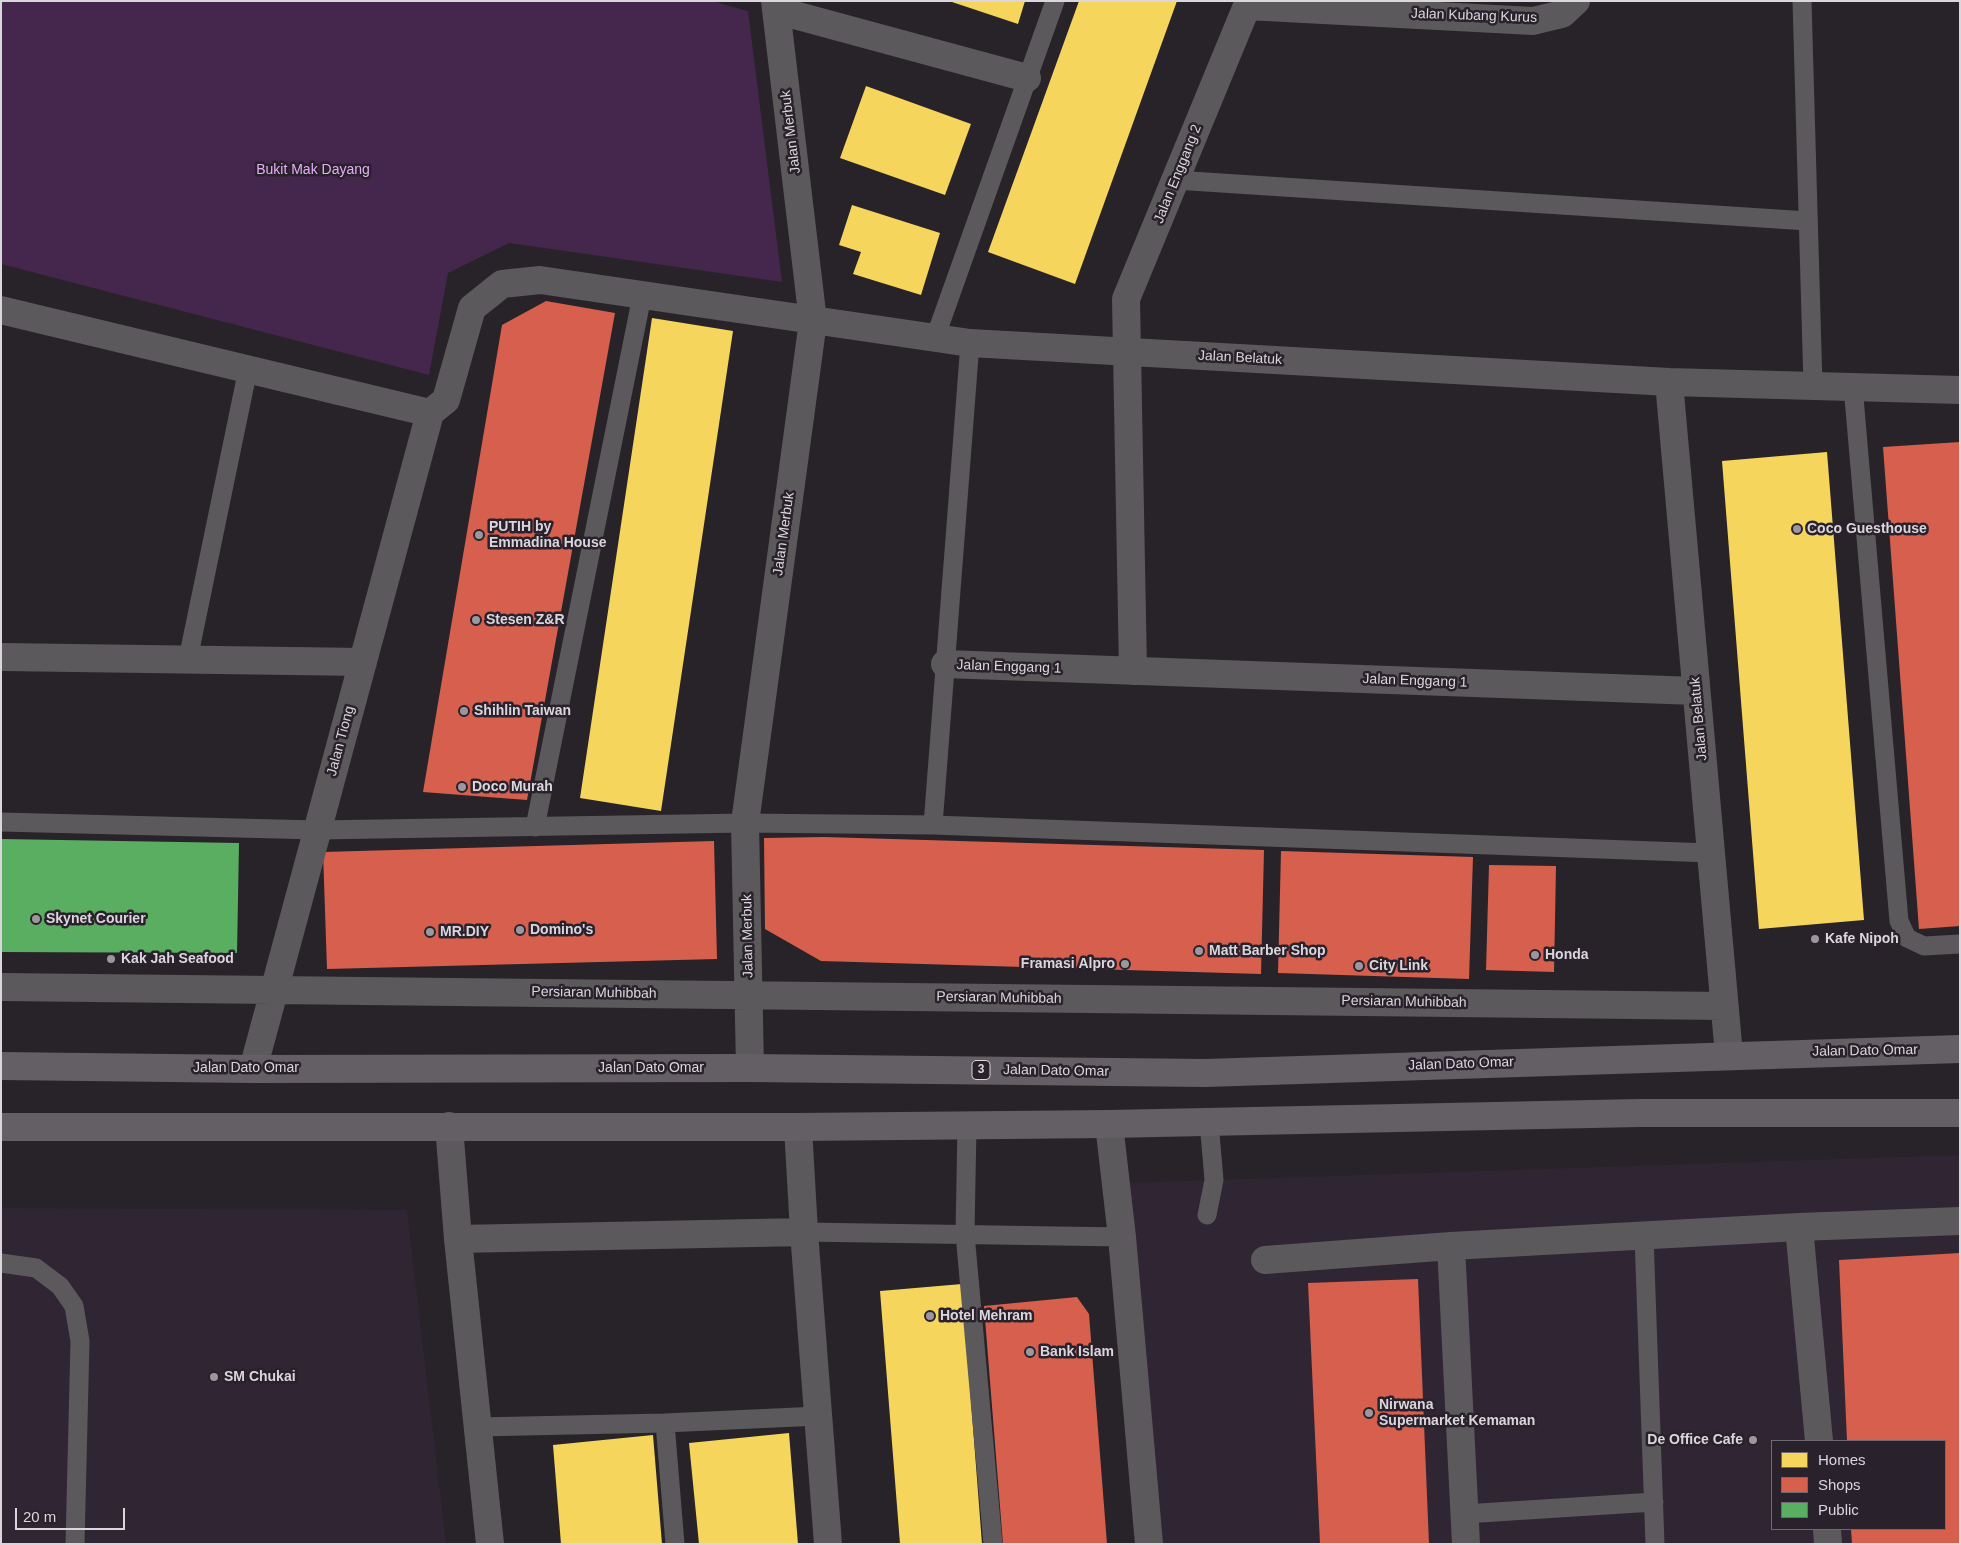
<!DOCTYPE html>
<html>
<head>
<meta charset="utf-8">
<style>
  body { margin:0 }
  #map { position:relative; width:1961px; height:1545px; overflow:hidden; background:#282329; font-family:Arial,sans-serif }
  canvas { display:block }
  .frame { position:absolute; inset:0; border:2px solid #dbd6dc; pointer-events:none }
  .legend { position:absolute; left:1771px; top:1440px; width:175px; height:90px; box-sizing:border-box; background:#29212b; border:1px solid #706972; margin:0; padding:6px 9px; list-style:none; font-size:15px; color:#dbd6dc }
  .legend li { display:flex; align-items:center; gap:10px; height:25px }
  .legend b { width:25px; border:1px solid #706972 }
  .scale { position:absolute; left:15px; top:1508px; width:110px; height:22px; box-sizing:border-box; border:2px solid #dbd6dc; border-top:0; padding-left:6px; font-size:15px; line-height:18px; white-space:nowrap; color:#dbd6dc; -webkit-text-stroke:4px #29212b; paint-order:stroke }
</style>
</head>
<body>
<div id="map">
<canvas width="1961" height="1545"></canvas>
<div class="frame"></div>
<ul class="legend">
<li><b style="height:14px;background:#f6d55c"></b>Homes</li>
<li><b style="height:14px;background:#d6604d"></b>Shops</li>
<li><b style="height:14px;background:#5aae61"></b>Public</li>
</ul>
<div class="scale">20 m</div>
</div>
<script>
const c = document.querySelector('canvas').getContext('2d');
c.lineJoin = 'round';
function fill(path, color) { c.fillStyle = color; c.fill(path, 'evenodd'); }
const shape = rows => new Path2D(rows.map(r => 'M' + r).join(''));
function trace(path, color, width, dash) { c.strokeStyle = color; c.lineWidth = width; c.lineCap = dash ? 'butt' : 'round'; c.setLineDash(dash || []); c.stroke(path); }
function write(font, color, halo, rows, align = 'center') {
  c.font = font + ' Arial,sans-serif'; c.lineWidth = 5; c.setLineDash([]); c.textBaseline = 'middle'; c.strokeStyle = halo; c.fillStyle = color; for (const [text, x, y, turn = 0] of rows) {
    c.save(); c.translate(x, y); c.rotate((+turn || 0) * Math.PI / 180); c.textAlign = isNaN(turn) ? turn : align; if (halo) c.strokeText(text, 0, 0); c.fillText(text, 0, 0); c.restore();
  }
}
const built = shape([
  [1960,1155,1960,1544,1151,1544,1125,1183],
  [1772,1441,1945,1441,1945,1529,1772,1529],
  [1,1208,407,1210,446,1544,1,1544]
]);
const green = shape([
  [1,1,711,1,748,11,782,282,509,243,448,273,429,375,1,264]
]);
const homes = shape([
  [949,1,1025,1,1018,24],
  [1079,1,1177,1,1075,284,988,252],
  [866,86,971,124,945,195,840,158],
  [852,205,940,233,921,295,853,274,861,252,839,245],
  [652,318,733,331,661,811,580,798],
  [1827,452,1864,920,1759,929,1722,461],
  [962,1284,982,1544,900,1544,880,1291],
  [789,1433,798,1544,699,1544,689,1443],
  [653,1435,662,1544,561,1544,553,1445]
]);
const shops = shape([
  [546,301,615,313,527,800,423,792,502,325],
  [1960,442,1960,926,1919,929,1883,447],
  [824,837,1264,850,1261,974,821,961,765,929,764,838],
  [714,841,717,959,327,969,323,852],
  [1281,851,1473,857,1469,979,1278,973],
  [1489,865,1556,866,1554,972,1486,970],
  [1960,1253,1960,1544,1852,1544,1851,1529,1945,1529,1945,1441,1847,1441,1839,1260],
  [1418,1279,1429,1544,1320,1544,1308,1283],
  [1077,1297,1089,1314,1107,1544,1003,1544,984,1306]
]);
const public = shape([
  [1,839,239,843,237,953,1,952]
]);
const lane = shape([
  [1802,1,1813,386],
  [1175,180,1808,221],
  [935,338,1055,1],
  [1853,386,1899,921,1907,938,1924,946,1960,944],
  [188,659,248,369],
  [1,822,317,830,745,823,933,825,1711,853],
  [933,825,970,343],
  [535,827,642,296],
  [967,1125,965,1234,993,1544],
  [1207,1215,1214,1180,1209,1122],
  [804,1232,1122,1237],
  [1644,1237,1655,1544],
  [1,1263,36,1268,60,1286,74,1306,80,1341,75,1544],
  [665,1423,675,1544],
  [478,1427,665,1423,819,1416],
  [1464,1514,1654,1502]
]);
const street = shape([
  [1247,6,1533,21,1562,14,1576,1],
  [776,10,1027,78],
  [1,310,430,413],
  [1669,382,1729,1055],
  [430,413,446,400,472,308,502,284,540,280,970,343,1669,382,1960,390],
  [1,657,363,662],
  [945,664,1696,691],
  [1133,671,1126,299,1249,1],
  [1,987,1724,1006],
  [750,1068,745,823,813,321,775,1],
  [253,1069,430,413],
  [1109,1124,1122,1237,1149,1544],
  [449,1126,458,1239,490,1544],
  [798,1127,804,1232,828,1544],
  [1799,1227,1819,1441],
  [458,1239,804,1232],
  [1451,1246,1466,1544],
  [1265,1260,1451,1246,1799,1227,1960,1221],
  [1827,1529,1828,1544]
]);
const highway = shape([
  [1,1066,253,1069,750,1068,1205,1073,1960,1049],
  [1,1127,798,1127,1109,1124,1639,1113,1960,1113]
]);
const markers = [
  [1797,529,5,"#9c979d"],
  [479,535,5,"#9c979d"],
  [476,620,5,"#9c979d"],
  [464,711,5,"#9c979d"],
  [462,787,5,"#9c979d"],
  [36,919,5,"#9c979d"],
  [520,930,5,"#9c979d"],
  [430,932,5,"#9c979d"],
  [1815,939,5,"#9c979d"],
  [1199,951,5,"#9c979d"],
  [1535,955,5,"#9c979d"],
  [111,959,5,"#9c979d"],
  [1125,964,5,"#9c979d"],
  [1359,966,5,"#9c979d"],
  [930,1316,5,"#9c979d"],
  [1030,1352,5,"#9c979d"],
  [214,1377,5,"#9c979d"],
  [1369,1413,5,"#9c979d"],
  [1753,1440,5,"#9c979d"]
];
const shields = [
  [981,1070,18]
];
const shieldNames = [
  ["3",981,1070]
];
const streetNames = [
  ["Jalan Kubang Kurus",1474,16,2],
  ["Jalan Merbuk",791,132,-97],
  ["Jalan Enggang 2",1178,174,-68],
  ["Jalan Belatuk",1240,358,3],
  ["Jalan Merbuk",784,534,-82],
  ["Jalan Enggang 1",1009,667,2],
  ["Jalan Enggang 1",1415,681,2],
  ["Jalan Belatuk",1699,719,-95],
  ["Jalan Tiong",341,741,-75],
  ["Jalan Merbuk",748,936,-91],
  ["Persiaran Muhibbah",594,993,1],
  ["Persiaran Muhibbah",999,998,1],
  ["Persiaran Muhibbah",1404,1002,1],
  ["Jalan Dato Omar",1865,1051,-1],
  ["Jalan Dato Omar",1461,1064,-2],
  ["Jalan Dato Omar",246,1068],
  ["Jalan Dato Omar",651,1068],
  ["Jalan Dato Omar",1056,1071,1]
];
const parkNames = [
  ["Bukit Mak Dayang",313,170]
];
const poiNames = [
  ["PUTIH by",489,527],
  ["Emmadina House",489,543],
  ["Coco Guesthouse",1807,529],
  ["Stesen Z&R",486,620],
  ["Shihlin Taiwan",474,711],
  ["Doco Murah",472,787],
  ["Skynet Courier",46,919],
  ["Domino's",530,930],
  ["MR.DIY",440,932],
  ["Kafe Nipoh",1825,939],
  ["Matt Barber Shop",1209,951],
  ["Honda",1545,955],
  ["Kak Jah Seafood",121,959],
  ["Framasi Alpro",1115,964,"right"],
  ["City Link",1369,966],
  ["Hotel Mehram",940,1316],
  ["Bank Islam",1040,1352],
  ["SM Chukai",224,1377],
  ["Nirwana",1379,1405],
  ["Supermarket Kemaman",1379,1421],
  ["De Office Cafe",1743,1440,"right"]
];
fill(built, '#302533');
fill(green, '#45264d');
fill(homes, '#f6d55c');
fill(shops, '#d6604d');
fill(public, '#5aae61');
trace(lane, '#5b595b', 19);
trace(street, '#5b595b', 28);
trace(highway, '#645f64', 28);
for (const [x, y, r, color] of markers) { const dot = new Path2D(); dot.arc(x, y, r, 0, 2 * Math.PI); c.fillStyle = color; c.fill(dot); trace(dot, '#29212b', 2); }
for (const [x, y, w] of shields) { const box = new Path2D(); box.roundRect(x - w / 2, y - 9.5, w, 19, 4); c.fillStyle = '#29212b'; c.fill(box); trace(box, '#dbd6dc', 1); }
write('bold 12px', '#dbd6dc', null, shieldNames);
write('14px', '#dbd6dc', '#29212b', streetNames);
write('14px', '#e8adf7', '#29212b', parkNames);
write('bold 14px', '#dbd6dc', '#29212b', poiNames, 'left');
</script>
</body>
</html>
